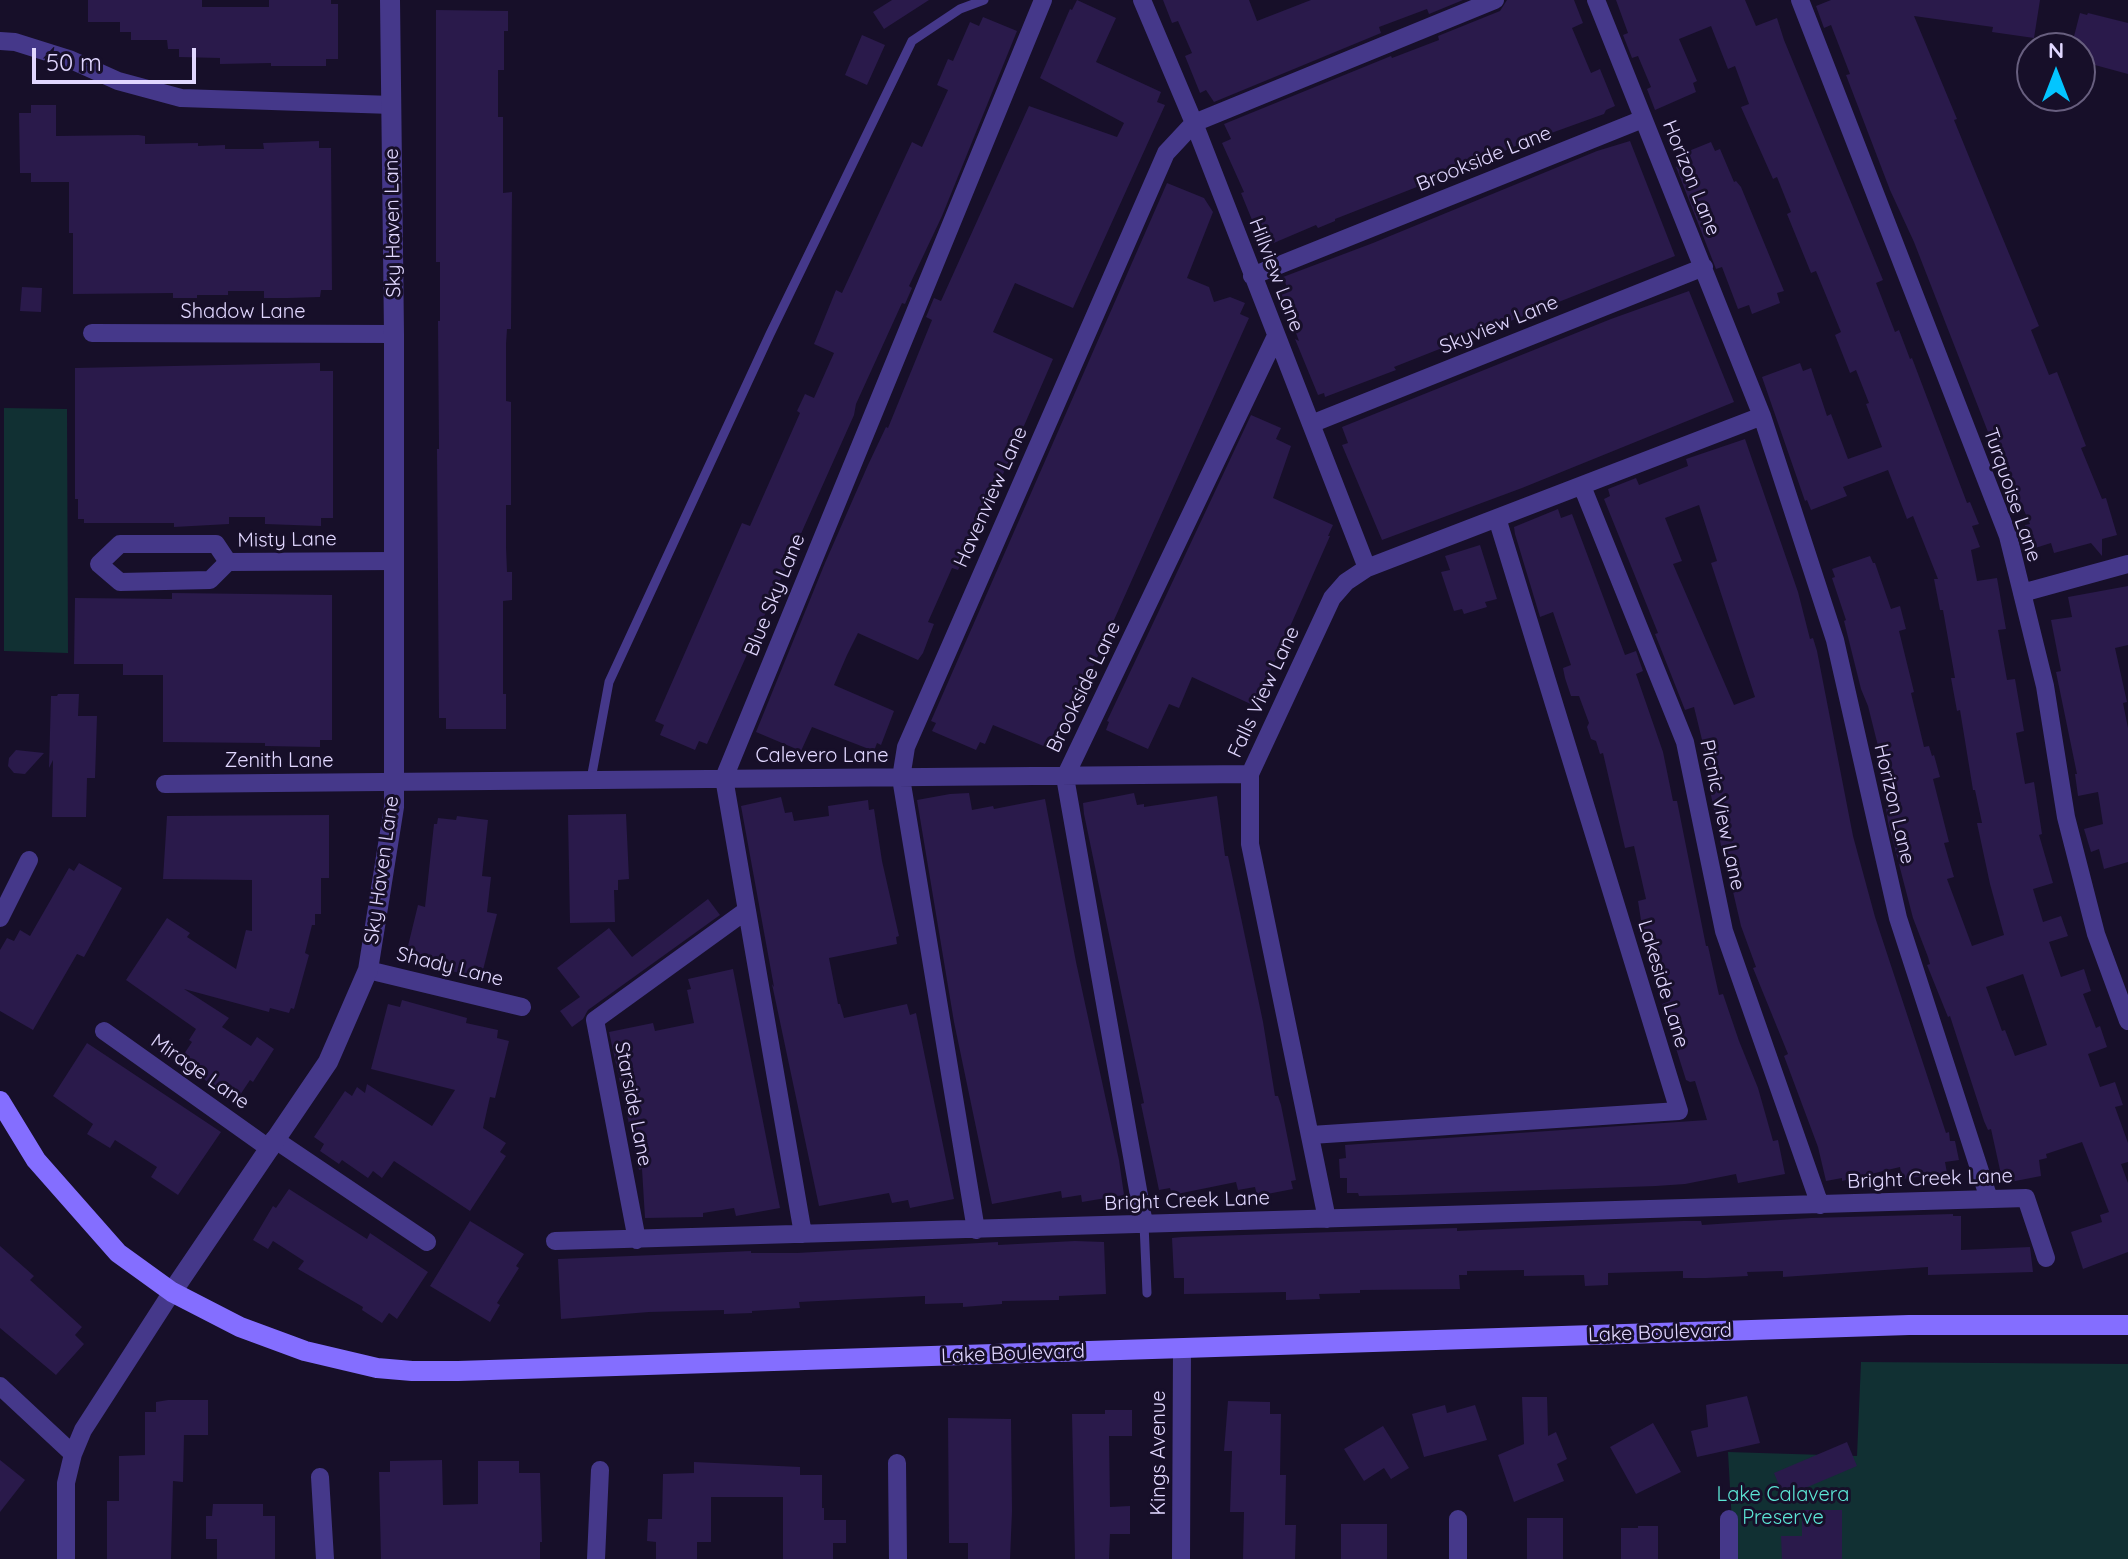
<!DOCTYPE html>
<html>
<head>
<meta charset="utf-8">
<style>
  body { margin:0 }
  #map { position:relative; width:2128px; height:1559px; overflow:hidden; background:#170f29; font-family:Quicksand,sans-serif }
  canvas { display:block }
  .north { position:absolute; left:2016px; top:32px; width:80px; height:80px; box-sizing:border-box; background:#170f29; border:2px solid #685f7f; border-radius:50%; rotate:0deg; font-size:22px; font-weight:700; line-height:32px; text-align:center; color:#e1d7ff }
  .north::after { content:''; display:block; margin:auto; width:28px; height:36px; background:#03c5ff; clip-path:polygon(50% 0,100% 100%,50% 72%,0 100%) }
  .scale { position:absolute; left:32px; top:48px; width:164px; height:36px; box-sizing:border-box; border:4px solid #e1d7ff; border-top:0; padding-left:10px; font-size:24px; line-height:28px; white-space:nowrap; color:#e1d7ff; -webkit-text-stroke:6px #170f29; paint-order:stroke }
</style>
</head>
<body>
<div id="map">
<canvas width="2128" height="1559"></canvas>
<div class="north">N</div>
<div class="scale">50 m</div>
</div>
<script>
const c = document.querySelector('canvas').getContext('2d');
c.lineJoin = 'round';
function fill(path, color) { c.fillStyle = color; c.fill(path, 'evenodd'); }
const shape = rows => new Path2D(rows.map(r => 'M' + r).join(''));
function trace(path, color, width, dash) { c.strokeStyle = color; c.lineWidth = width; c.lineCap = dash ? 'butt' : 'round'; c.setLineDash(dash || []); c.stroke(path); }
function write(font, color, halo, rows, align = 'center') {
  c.font = font + ' Quicksand,sans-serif'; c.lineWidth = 6; c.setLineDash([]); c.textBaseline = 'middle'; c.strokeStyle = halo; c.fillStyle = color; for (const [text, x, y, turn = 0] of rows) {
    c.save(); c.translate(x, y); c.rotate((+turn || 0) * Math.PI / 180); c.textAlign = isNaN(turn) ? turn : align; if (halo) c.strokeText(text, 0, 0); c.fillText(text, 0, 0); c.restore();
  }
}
const green = shape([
  [4,408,67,409,68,653,4,651],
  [1861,1362,2128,1364,2128,1559,1734,1559,1728,1452,1857,1456]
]);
const building = shape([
  [88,0,202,0,202,7,269,7,269,0,331,0,331,4,338,4,338,59,326,59,326,66,271,66,271,63,220,64,220,58,179,57,179,49,168,49,167,40,131,40,131,32,120,32,120,22,88,22],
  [892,0,929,0,884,29,873,12],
  [1077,0,1116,18,1096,62,1161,92,1157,102,1165,105,1073,308,1015,283,993,332,1053,359,977,534,958,570,952,568,928,622,934,624,923,653,918,660,858,633,847,655,834,685,894,711,881,745,877,743,874,751,812,727,801,751,756,732,825,563,868,465,886,427,888,428,932,320,926,317,934,298,941,301,1029,106,1117,137,1124,123,1040,78,1070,9,1072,10],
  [1163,0,1249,0,1257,21,1311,0,1463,0,1429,14,1427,9,1379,27,1381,33,1214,102,1206,90,1200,93,1185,56,1192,53,1178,21,1172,23],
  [1507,0,1574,0,1583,23,1572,28,1591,73,1600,69,1615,106,1606,110,1604,114,1518,145,1468,167,1335,219,1335,221,1318,228,1316,225,1269,245,1267,240,1261,242,1241,193,1244,192,1222,143,1231,139,1224,124,1391,56,1392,58,1439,40,1438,36,1500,11],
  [1616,0,1745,0,1756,26,1777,18,1784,40,1883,280,1876,283,1895,332,1899,330,1910,359,1912,358,1967,503,1970,502,1979,524,1972,526,1980,547,1971,550,1977,581,1997,578,2006,629,1998,630,2007,680,2015,679,2024,731,2016,733,2025,784,2034,782,2042,834,2039,835,2053,883,2033,889,2043,922,2061,916,2068,936,2049,942,2061,977,2084,969,2091,991,2083,994,2096,1028,2100,1026,2107,1047,2088,1054,2100,1087,2115,1082,2123,1105,2115,1107,2128,1143,2128,1162,2121,1164,2128,1183,2128,1252,2083,1269,2071,1232,2102,1222,2100,1215,2109,1212,2082,1142,2046,1154,2047,1158,2039,1160,2041,1176,2005,1183,2002,1179,1991,1129,1988,1130,1984,1121,1950,1016,1948,1017,1927,965,1930,964,1928,957,1913,918,1888,822,1886,808,1890,807,1878,759,1881,758,1868,706,1861,689,1844,621,1846,620,1832,578,1835,577,1832,569,1870,556,1873,563,1875,563,1891,609,1900,606,1906,629,1899,631,1914,692,1911,693,1924,747,1929,746,1932,756,1934,755,1940,777,1933,779,1949,842,1944,843,1954,877,1947,879,1972,946,2004,935,1990,884,1977,823,1982,823,1975,790,1973,790,1960,710,1957,711,1951,678,1955,678,1943,610,1940,610,1934,579,1938,579,1913,516,1907,519,1888,470,1843,487,1847,496,1811,510,1807,500,1805,501,1762,377,1800,363,1803,371,1811,368,1827,416,1831,414,1848,459,1882,447,1866,404,1869,403,1856,370,1850,373,1835,335,1841,332,1816,271,1811,273,1787,214,1791,212,1777,177,1773,179,1741,107,1749,104,1735,66,1728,69,1711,26,1679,39,1697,81,1693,83,1696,92,1655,110,1647,89,1651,87,1638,56,1632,58,1623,35,1628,33],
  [2023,974,2047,1045,2015,1056,2005,1030,2002,1031,1986,987],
  [1831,0,2040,0,2034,38,1992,32,1993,27,1914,16,1957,119,1954,120,1974,169,2039,326,2031,330,2049,375,2057,372,2086,446,2081,448,2102,499,2106,498,2117,535,2102,539,2102,556,2091,543,2054,553,2051,543,2032,549,2025,525,2030,524,2005,467,2002,468,1914,242,1890,190,1846,75,1850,74,1831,25,1824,28,1816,6],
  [436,10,508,11,508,31,504,31,504,70,498,70,498,117,503,117,503,193,512,192,511,329,507,329,506,344,506,401,511,402,511,505,506,505,506,547,507,572,512,572,512,600,503,601,503,694,506,694,506,729,446,729,446,718,439,718,437,449,439,449,438,321,440,321,440,262,436,262],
  [2080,13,2087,15,2088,13,2128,23,2128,74,2080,61,2080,48,2071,48],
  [983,17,1017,31,942,216,909,286,912,288,905,304,902,303,856,404,854,415,707,744,699,741,695,750,660,735,664,725,655,721,742,523,750,526,800,413,797,411,805,394,814,398,834,353,814,344,836,290,842,293,912,142,922,147,948,90,937,85,948,59,953,61,970,22,979,26],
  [862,35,885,45,867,85,845,75],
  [31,105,56,105,56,136,138,135,145,136,145,144,198,143,198,146,225,145,225,149,264,149,263,143,319,141,319,148,331,148,332,290,321,290,320,297,288,298,264,298,264,291,228,291,228,295,197,295,197,298,173,298,173,293,73,294,73,233,69,233,69,182,31,182,31,173,20,173,19,113,31,113],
  [1630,141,1675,256,1394,367,1396,370,1325,397,1324,393,1318,395,1295,339,1299,341,1280,290,1287,287,1283,277,1373,243,1597,151],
  [1711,142,1715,151,1720,149,1734,182,1736,181,1741,187,1784,291,1777,293,1780,303,1752,314,1749,305,1738,309,1722,267,1716,269,1676,167,1678,166,1674,157],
  [1167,183,1204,198,1213,212,1187,278,1209,287,1214,302,1230,297,1245,303,1240,314,1249,318,1059,743,1057,742,1053,750,993,725,985,744,980,742,976,750,932,731,936,723,931,721],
  [22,287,42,288,41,312,20,311],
  [1689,291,1734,402,1522,488,1382,540,1342,445,1348,443,1342,427,1611,319],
  [320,363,320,371,333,371,333,518,321,518,321,526,265,524,265,517,229,517,229,524,174,527,174,523,84,523,84,519,78,519,78,499,75,499,75,368],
  [1251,415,1281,428,1276,439,1291,446,1273,498,1333,525,1328,536,1330,536,1255,706,1192,677,1179,708,1169,704,1148,749,1106,730,1109,722,1107,721],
  [1745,439,1798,592,1810,639,1813,638,1817,651,1853,836,1875,917,1946,1133,1949,1132,1950,1141,1955,1141,1959,1160,1945,1162,1947,1173,1902,1179,1900,1167,1842,1181,1842,1178,1826,1181,1818,1147,1784,1056,1788,1054,1753,968,1756,967,1741,926,1727,866,1725,866,1709,785,1713,785,1694,707,1685,710,1659,644,1655,634,1658,633,1604,499,1610,496,1608,489,1636,478,1639,485,1688,466,1686,459],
  [1699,505,1717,561,1711,563,1755,697,1734,705,1673,564,1682,561,1665,518],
  [1558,509,1561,518,1572,514,1625,655,1636,651,1643,671,1636,674,1663,752,1673,801,1677,801,1706,946,1708,946,1719,995,1723,994,1739,1041,1758,1088,1773,1141,1778,1140,1785,1174,1738,1183,1736,1174,1685,1184,1656,1186,1398,1195,1359,1196,1358,1193,1347,1193,1347,1178,1340,1178,1339,1159,1346,1158,1345,1145,1707,1120,1695,1081,1690,1082,1686,1080,1662,1004,1670,1001,1651,932,1643,933,1638,901,1646,899,1634,846,1625,848,1603,753,1600,754,1596,741,1591,739,1587,727,1589,723,1579,696,1571,696,1565,678,1563,668,1571,665,1553,612,1540,617,1515,534,1514,527],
  [1480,545,1497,599,1485,602,1487,607,1464,614,1462,609,1454,611,1441,572,1450,570,1445,556],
  [2128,586,2128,645,2115,648,2127,702,2123,703,2128,728,2128,862,2104,869,2099,849,2091,852,2084,829,2103,824,2098,792,2078,796,2075,774,2077,774,2056,672,2061,671,2051,620,2072,617,2068,597],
  [172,593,332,595,332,740,320,740,320,747,265,746,265,743,163,742,163,675,123,675,123,664,74,664,75,598,172,599],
  [58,694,79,694,78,716,97,716,95,778,87,778,86,817,52,817,53,760,49,768,51,696,57,696],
  [16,750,44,753,25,774,14,773,8,766,9,758],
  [969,793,972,810,993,806,994,809,1045,799,1076,962,1119,1160,1124,1195,1082,1202,1081,1195,1062,1198,1061,1191,992,1204,954,1022,917,800,950,794],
  [1134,793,1137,805,1144,804,1144,807,1217,796,1225,856,1228,856,1263,1022,1275,1096,1278,1096,1281,1105,1296,1180,1291,1181,1293,1189,1257,1196,1255,1187,1238,1190,1236,1182,1172,1195,1170,1188,1159,1190,1141,1104,1144,1103,1084,814,1083,803],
  [781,797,785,813,792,812,794,821,829,816,828,806,868,800,869,810,874,809,882,861,899,936,896,937,897,944,829,958,838,1004,840,1004,844,1018,907,1004,910,1015,916,1013,954,1199,910,1208,908,1200,892,1203,889,1193,819,1206,772,984,774,987,741,806],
  [626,814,629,879,618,880,618,890,614,890,615,922,570,923,568,815],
  [329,815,329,878,321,878,321,914,315,914,315,925,312,925,305,953,309,955,294,1009,291,1008,289,1013,270,1008,269,1012,184,989,229,1018,222,1027,251,1046,257,1037,274,1049,253,1082,250,1080,238,1098,235,1096,233,1099,183,1065,185,1063,180,1060,192,1042,189,1040,196,1029,126,980,167,918,190,933,187,937,236,969,246,930,252,931,252,880,163,879,167,816],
  [457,816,488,820,482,876,491,877,487,912,497,914,481,978,413,962,415,956,406,954,418,905,425,907,434,824,437,824,438,818,456,820],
  [79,863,122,888,84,957,77,954,33,1030,0,1011,0,950,7,938,14,941,20,930,30,936,69,868,74,871],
  [708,899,720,915,588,1010,583,1019,572,1027,560,1011,580,997,557,968,609,928,632,957],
  [733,969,780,1208,736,1216,734,1208,703,1213,703,1217,645,1218,642,1169,639,1170,609,1032,653,1023,655,1031,694,1023,687,990,691,989,688,979],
  [402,1000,467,1018,466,1023,498,1030,497,1038,509,1041,495,1098,490,1097,483,1128,506,1143,500,1152,506,1156,470,1211,394,1161,382,1178,373,1171,368,1178,342,1160,339,1164,320,1151,324,1144,314,1137,345,1091,352,1096,357,1087,365,1093,367,1084,432,1126,455,1090,371,1069,388,1004,400,1007],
  [87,1043,221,1132,178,1195,151,1177,157,1167,115,1140,110,1148,87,1134,93,1124,53,1096],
  [289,1189,367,1239,370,1233,428,1272,397,1319,389,1313,382,1323,362,1310,363,1307,298,1269,304,1261,273,1241,268,1249,253,1240,273,1206,276,1208],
  [1953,1214,1953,1216,1961,1216,1961,1250,2030,1247,2033,1272,1928,1275,1928,1267,1783,1277,1783,1271,1747,1272,1748,1276,1706,1278,1683,1278,1683,1271,1608,1273,1608,1285,1585,1286,1584,1275,1524,1276,1524,1270,1467,1271,1467,1275,1459,1275,1460,1289,1360,1290,1360,1293,1319,1294,1320,1299,1286,1300,1286,1292,1184,1294,1184,1278,1174,1278,1172,1238,1182,1237,1457,1228,1457,1231,1683,1221,1701,1221,1702,1225,1811,1218],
  [470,1221,524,1254,516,1266,519,1268,497,1303,500,1305,490,1322,430,1286],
  [1075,1241,1104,1242,1106,1294,1059,1296,1059,1300,1002,1301,1002,1304,963,1307,963,1303,925,1304,925,1296,858,1299,799,1302,800,1308,752,1311,752,1313,724,1314,724,1310,649,1312,561,1319,558,1259,751,1251,751,1253,797,1253,998,1242,998,1245],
  [0,1246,34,1276,30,1280,82,1327,75,1335,84,1344,56,1375,0,1328],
  [1747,1396,1760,1443,1697,1457,1691,1431,1708,1427,1706,1405],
  [1522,1397,1547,1397,1548,1436,1556,1432,1567,1459,1557,1464,1564,1481,1514,1502,1498,1455,1524,1444],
  [168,1400,208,1400,208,1435,184,1435,183,1482,173,1481,171,1559,107,1559,107,1501,119,1501,119,1456,145,1455,145,1412,156,1412,156,1402],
  [1228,1401,1270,1402,1270,1414,1281,1414,1280,1475,1286,1475,1285,1525,1296,1525,1295,1559,1243,1559,1244,1512,1230,1512,1232,1451,1224,1451],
  [1445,1405,1447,1413,1475,1405,1487,1440,1424,1457,1412,1414],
  [1105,1410,1132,1410,1132,1436,1109,1436,1110,1507,1130,1506,1130,1534,1110,1534,1109,1559,1075,1559,1072,1414,1105,1414],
  [948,1418,1011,1419,1012,1511,1010,1559,968,1559,968,1543,949,1543],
  [1653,1423,1681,1472,1636,1494,1610,1447],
  [1383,1426,1409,1468,1391,1479,1384,1468,1364,1481,1344,1449],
  [1847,1442,1857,1466,1784,1497,1774,1473],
  [0,1460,25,1480,0,1512],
  [442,1460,443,1505,478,1504,478,1461,519,1461,519,1473,540,1473,542,1542,540,1542,540,1559,381,1559,379,1472,390,1472,390,1461],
  [694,1462,800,1467,800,1475,822,1475,822,1508,824,1508,824,1520,846,1520,846,1543,833,1543,833,1559,783,1559,783,1497,711,1497,711,1542,697,1542,697,1559,656,1559,656,1542,647,1541,648,1519,662,1519,663,1474,694,1473],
  [213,1504,263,1504,263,1516,275,1516,275,1559,217,1559,217,1539,206,1539,206,1516,212,1516],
  [1802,1510,1842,1510,1842,1559,1782,1559,1781,1536,1802,1536],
  [1527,1518,1563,1518,1563,1559,1527,1559],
  [1341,1524,1387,1524,1387,1559,1341,1559],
  [1638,1526,1658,1526,1658,1559,1621,1559,1621,1528,1638,1528]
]);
const service = shape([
  [591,779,609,682,770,334,912,41,960,9,984,0],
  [1144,1224,1147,1293]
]);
const minor = shape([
  [1142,0,1194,123,1367,568],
  [1596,0,1762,416,1835,640,1898,918,1989,1199],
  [1800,0,2008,536,2045,686,2066,817,2096,934,2128,1021],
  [0,41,15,42,69,59,118,81,181,98,392,105],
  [1252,276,1643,119],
  [92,333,394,334],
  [1311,424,1704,267],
  [1582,486,1685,742,1724,931,1820,1205],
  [228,562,216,544,120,544,99,564,120,582,210,580,228,562,394,561],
  [2022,593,2128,564],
  [165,784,1250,774],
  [0,918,29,860],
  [368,970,522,1007],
  [104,1031,270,1149],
  [1311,1135,1679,1111,1497,518],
  [274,1139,427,1242],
  [1327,1219,1250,844,1250,774,1332,598,1346,582,1367,568,1762,416],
  [1144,1224,1065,777,1276,336],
  [976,1230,901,778,906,747,1166,153,1194,123,1495,0],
  [803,1234,724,778,1043,0],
  [637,1240,595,1020,747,910],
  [555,1241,2026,1198,2046,1258],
  [0,1386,73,1454],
  [897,1463,898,1559],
  [320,1477,325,1559],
  [1729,1519,1729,1559],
  [66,1559,66,1483,73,1454,83,1430,172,1292],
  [596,1559,600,1470],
  [1181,1559,1182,1348],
  [1458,1559,1458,1519]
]);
const tertiary = shape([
  [172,1292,328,1062,368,970,394,807,394,334,390,0]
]);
const secondary = shape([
  [0,1101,36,1160,118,1253,172,1292,240,1327,305,1351,377,1368,412,1371,458,1371,1909,1325,2128,1325]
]);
const streetNames = [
  ["Brookside Lane",1484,159,-22],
  ["Horizon Lane",1691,178,68],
  ["Sky Haven Lane",393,223,-91],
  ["Hillview Lane",1276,275,69],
  ["Shadow Lane",243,312],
  ["Skyview Lane",1499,325,-22],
  ["Turquoise Lane",2012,495,71],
  ["Havenview Lane",991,497,-66],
  ["Misty Lane",287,540,-1],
  ["Blue Sky Lane",775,595,-68],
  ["Brookside Lane",1084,687,-64],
  ["Falls View Lane",1264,692,-65],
  ["Calevero Lane",822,756],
  ["Zenith Lane",279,761],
  ["Horizon Lane",1894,804,77],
  ["Picnic View Lane",1722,815,78],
  ["Sky Haven Lane",382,870,-82],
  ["Shady Lane",450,967,14],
  ["Lakeside Lane",1663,984,73],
  ["Mirage Lane",200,1072,35],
  ["Starside Lane",633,1104,79],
  ["Bright Creek Lane",1930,1179,-2],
  ["Bright Creek Lane",1187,1201,-2],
  ["Lake Boulevard",1660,1333,-2],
  ["Lake Boulevard",1013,1354,-2],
  ["Kings Avenue",1159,1453,-90]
];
const parkNames = [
  ["Lake Calavera",1783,1495],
  ["Preserve",1783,1518]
];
fill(green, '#113033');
fill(building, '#2a1a4b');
trace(service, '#45388a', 9);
trace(minor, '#45388a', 18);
trace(tertiary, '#45388a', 20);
trace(secondary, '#846eff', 20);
write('20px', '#e1d7ff', '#170f29', streetNames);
write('20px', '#5ce6d5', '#170f29', parkNames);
</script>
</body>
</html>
